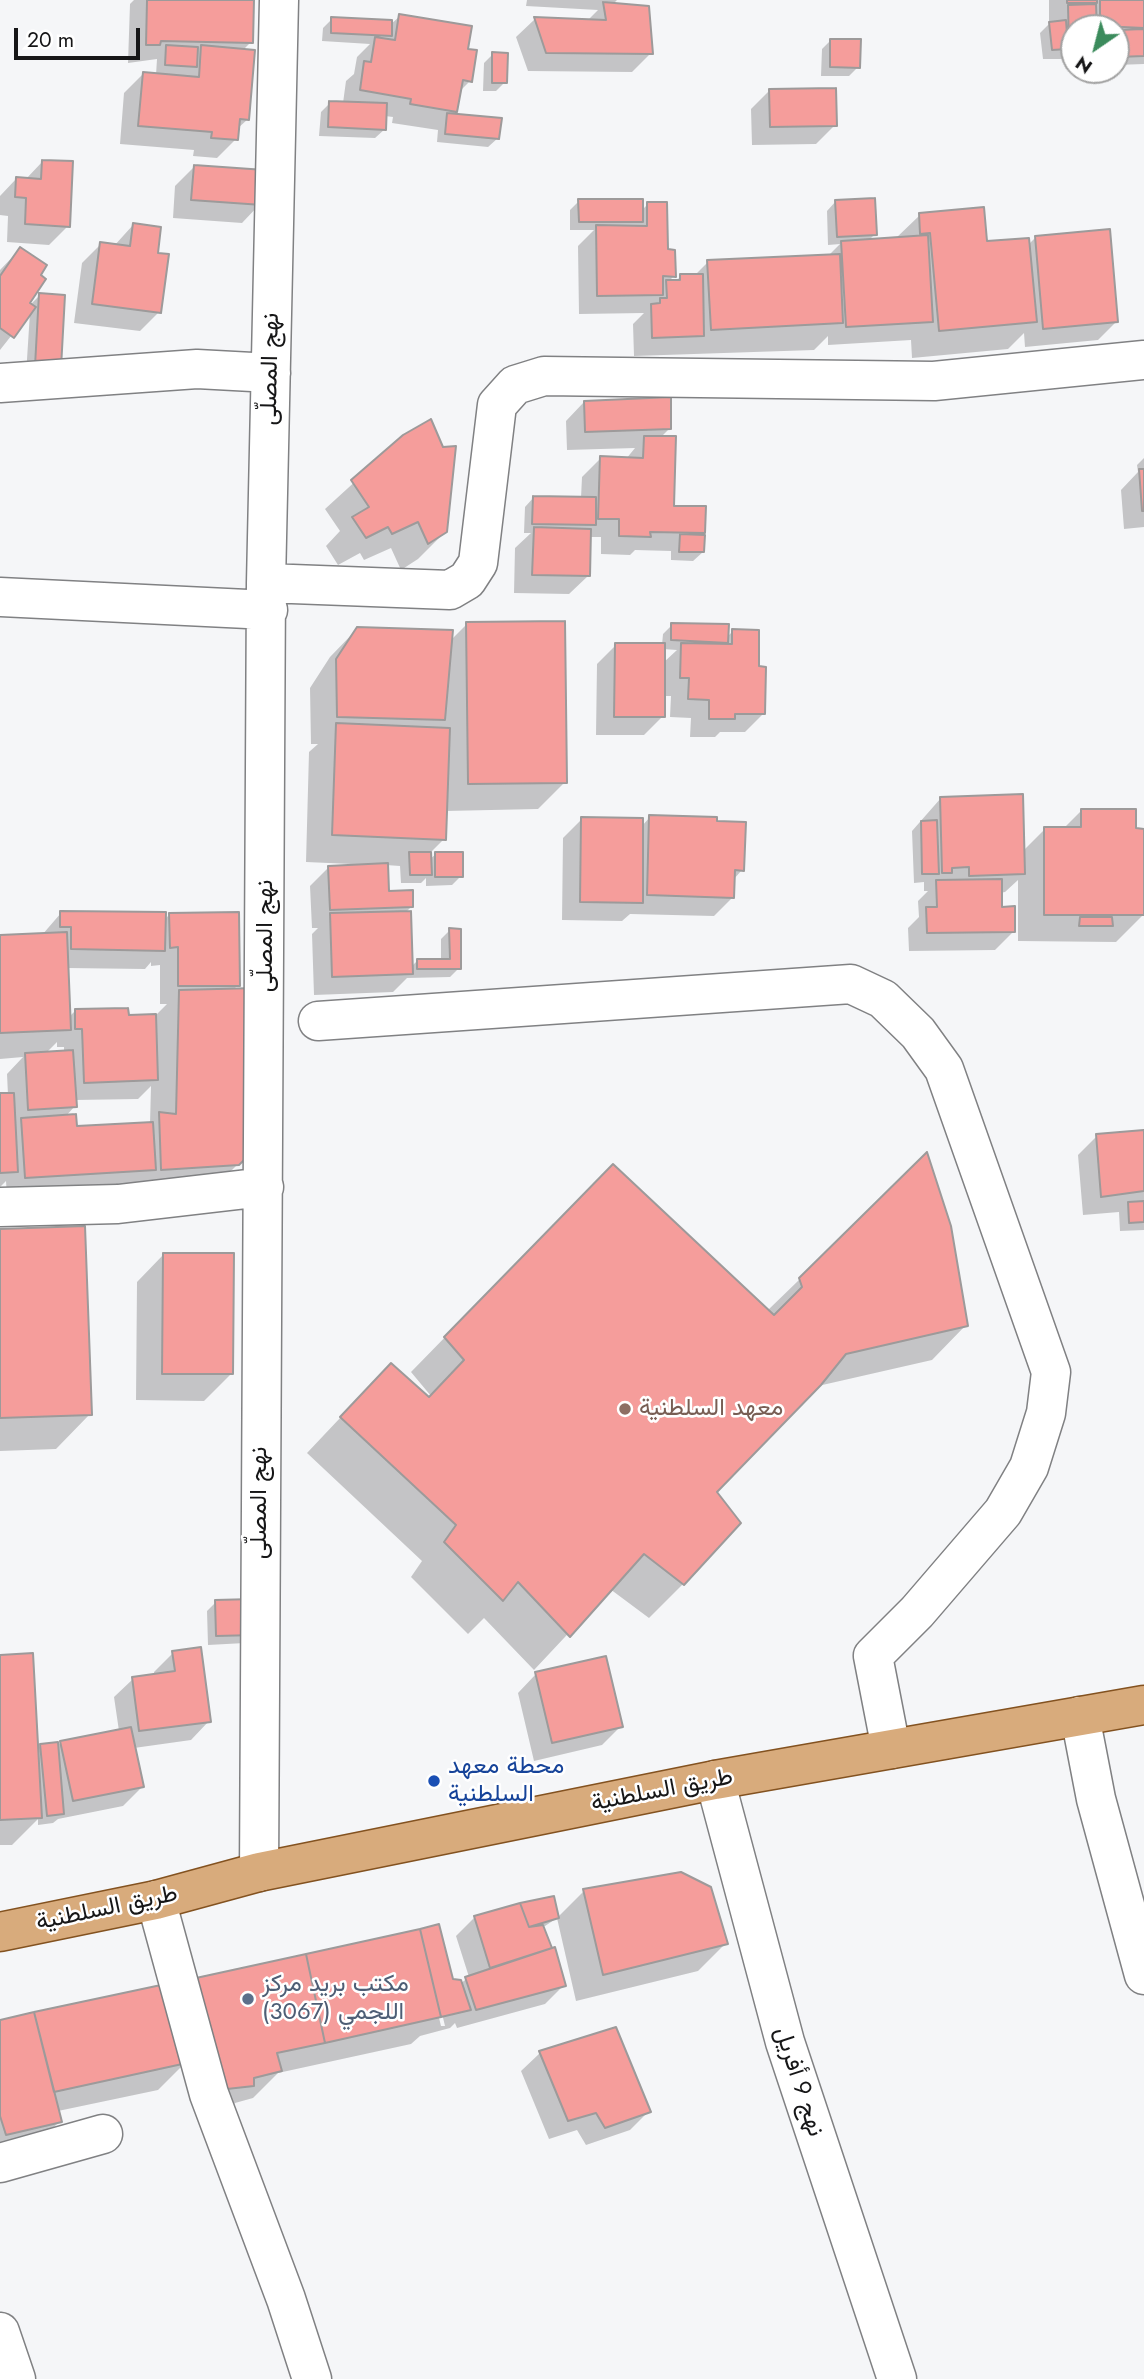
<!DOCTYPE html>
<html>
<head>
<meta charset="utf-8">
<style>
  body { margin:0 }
  #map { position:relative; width:1144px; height:2379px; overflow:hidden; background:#f5f6f8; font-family:Jost,sans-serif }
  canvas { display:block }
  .north { position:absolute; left:1060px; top:14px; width:70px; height:70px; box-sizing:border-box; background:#fff; border:2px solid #a2a2a2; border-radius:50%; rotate:215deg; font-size:19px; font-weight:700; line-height:28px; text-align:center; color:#161617 }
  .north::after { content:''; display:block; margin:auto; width:24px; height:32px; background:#3b8b5c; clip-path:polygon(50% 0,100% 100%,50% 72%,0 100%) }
  .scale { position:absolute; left:14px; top:28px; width:126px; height:32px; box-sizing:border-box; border:4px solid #161617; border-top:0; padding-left:9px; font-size:21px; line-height:24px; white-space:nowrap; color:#161617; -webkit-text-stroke:5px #fff; paint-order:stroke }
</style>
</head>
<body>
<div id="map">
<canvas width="1144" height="2379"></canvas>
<div class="north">N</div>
<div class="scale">20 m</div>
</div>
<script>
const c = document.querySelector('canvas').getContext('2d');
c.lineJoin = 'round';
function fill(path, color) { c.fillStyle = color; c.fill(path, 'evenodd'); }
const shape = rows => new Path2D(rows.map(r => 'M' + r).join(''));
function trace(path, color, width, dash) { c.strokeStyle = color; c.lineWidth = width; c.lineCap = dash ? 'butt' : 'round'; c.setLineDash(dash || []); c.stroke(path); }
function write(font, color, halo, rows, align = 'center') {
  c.font = font + ' Jost,Vazirmatn,sans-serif'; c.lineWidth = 5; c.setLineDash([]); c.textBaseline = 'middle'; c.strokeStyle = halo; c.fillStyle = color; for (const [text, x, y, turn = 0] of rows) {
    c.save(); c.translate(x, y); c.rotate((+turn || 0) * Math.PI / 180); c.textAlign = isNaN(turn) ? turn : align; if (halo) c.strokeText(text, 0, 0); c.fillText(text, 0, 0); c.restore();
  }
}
const shadow = shape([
  [134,0,252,0,251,42,243,50,248,119,237,129,236,139,217,158,193,156,194,150,120,144,124,93,143,74,156,75,157,59,128,63,130,4],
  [527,0,617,0,612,5,651,53,632,72,528,71,516,37,535,19,587,21,598,10,526,6],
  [1049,0,1144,0,1144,64,1116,65,1116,28,1074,28,1074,59,1043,59,1040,33,1052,21,1049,21],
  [400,16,466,50,470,81,459,92,455,111,452,115,498,138,488,147,437,142,438,130,392,123,393,117,385,116,385,129,375,138,319,136,321,112,330,103,343,103,346,81,354,74,357,57,370,44,322,41,323,28,332,19,390,25],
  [831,40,858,67,849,76,821,76,822,49],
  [493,54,505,82,496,91,483,91,484,63],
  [770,90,835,125,816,144,752,145,751,109],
  [43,161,68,226,49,245,7,242,8,216,0,215,0,196,16,179,25,180],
  [194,167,260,204,242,223,173,218,175,186],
  [579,201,641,211,648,204,674,276,668,282,675,282,681,276,694,276,708,262,828,256,840,244,828,245,827,211,836,201,875,234,868,241,895,239,920,215,985,243,1028,245,1035,238,1117,321,1098,340,1025,347,1024,333,1008,349,912,358,911,340,828,345,828,336,814,350,634,356,633,324,644,313,579,314,578,246,594,230,570,230,570,210],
  [133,225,156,255,159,312,140,331,74,323,82,263,101,244,114,246],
  [20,249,27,308,40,295,60,367,26,375,30,312,0,350,0,270],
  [584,402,670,428,660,438,672,507,703,532,698,537,703,552,693,561,671,560,671,551,635,550,630,555,601,554,601,537,589,537,588,576,569,594,514,593,515,548,531,533,524,533,525,507,534,497,581,498,582,477,601,458,626,459,635,448,567,450,566,421],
  [404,437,445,532,418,559,401,570,391,548,364,560,360,553,338,565,326,546,340,531,325,509],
  [1144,458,1144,527,1124,529,1121,490,1138,472,1137,465],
  [467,624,565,782,538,809,445,811,444,839,430,853,430,859,436,854,461,876,452,885,426,886,426,878,421,883,401,883,400,866,386,865,387,893,412,906,405,913,411,967,417,961,441,960,441,939,450,930,459,968,450,977,407,978,393,992,314,995,312,934,318,928,312,928,310,886,329,867,351,866,351,864,306,862,309,752,318,744,311,744,310,688,330,657,357,629,451,640],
  [672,625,727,637,733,631,757,668,763,714,745,732,720,732,715,737,690,737,691,718,670,717,671,696,663,696,663,716,644,735,596,735,597,664,616,645,662,645,663,634],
  [663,649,677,650,663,663],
  [941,798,1023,851,1045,829,1063,829,1082,810,1134,830,1144,830,1143,915,1116,942,1018,941,1018,880,1005,892,1000,893,1000,908,1014,931,995,950,909,951,908,928,919,917,918,901,928,891,924,891,924,882,914,883,912,831],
  [650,817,742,870,733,880,733,897,714,916,630,914,622,921,562,920,563,838,582,819,642,826],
  [61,913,164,920,170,914,238,985,233,990,251,1151,210,1192,7,1196,6,1181,0,1187,0,1095,8,1095,7,1074,23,1057,0,1059,0,937,42,935],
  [151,962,151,966,160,965,160,1004,167,1004,155,1016,127,1017,75,1011,69,1017,67,968,145,969],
  [57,1042,57,1047,64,1047,64,1052,45,1054],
  [151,1086,150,1124,76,1128,65,1117,75,1106,75,1100,138,1099],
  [1144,1132,1144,1230,1120,1231,1119,1212,1083,1215,1078,1155,1097,1136],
  [578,1201,767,1311,800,1279,966,1325,932,1360,818,1386,714,1492,683,1584,649,1618,610,1589,534,1670,484,1618,468,1634,411,1577,422,1561,307,1453,357,1400,429,1399,431,1396,411,1372],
  [0,1231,90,1414,56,1449,0,1451],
  [164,1254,231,1374,204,1401,136,1400,137,1282],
  [253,1601,245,1643,208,1645,207,1611,216,1602],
  [173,1653,209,1721,191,1740,134,1748,142,1787,123,1806,58,1819,53,1823,38,1825,38,1819,12,1845,0,1845,0,1656,36,1750,41,1745,57,1747,61,1742,119,1731,114,1697,133,1679,154,1676,154,1672],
  [536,1674,621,1726,602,1745,534,1761,518,1693],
  [681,1874,710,1888,726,1943,698,1971,576,2001,557,1918,542,1928,551,1950,554,1949,564,1985,545,2004,457,2028,455,2023,450,2028,420,2036,411,2044,278,2073,253,2098,235,2103,225,2113,200,2116,185,2063,158,2090,58,2111,60,2121,41,2140,0,2149,0,2022,160,1987,167,2010,197,1980,438,1926,451,1981,460,1984,469,1977,456,1936,475,1917,552,1898,557,1918,584,1891],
  [434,1997,438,1997,445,2026,441,2026],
  [540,2053,649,2111,630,2130,586,2145,577,2130,549,2139,521,2071]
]);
const building = shape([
  [147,0,254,0,253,43,161,41,160,45,146,45,147,0],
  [1067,0,1097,0,1097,3,1067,3,1067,0],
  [1100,0,1144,0,1144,28,1100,26,1100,0],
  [603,2,649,6,653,54,546,53,534,17,606,20,603,2],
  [1096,4,1097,28,1074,28,1074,51,1069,51,1068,5,1096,4],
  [399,14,472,26,468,49,477,50,472,82,463,80,457,112,410,104,411,99,360,90,364,61,371,62,375,37,395,40,399,14],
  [331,17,392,20,392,36,331,33,331,17],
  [1066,20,1068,49,1052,50,1049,22,1066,20],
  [1144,29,1144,56,1118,57,1118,30,1144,29],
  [830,39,861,39,860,68,830,67,830,39],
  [166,45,198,47,197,67,165,65,166,45],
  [201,45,255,50,249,120,240,119,238,140,211,138,212,132,138,126,143,72,199,77,201,45],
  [492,52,508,53,507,83,492,83,492,52],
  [836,88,837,126,770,127,769,89,836,88],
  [329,101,387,103,386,130,328,127,329,101],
  [447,113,502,118,499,139,445,134,447,113],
  [42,160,73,161,70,227,25,224,26,198,15,197,16,177,41,179,42,160],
  [194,165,265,170,262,205,191,200,194,165],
  [875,198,877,235,837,237,835,200,875,198],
  [578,199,643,199,643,222,579,222,578,199],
  [647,202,667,202,668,249,675,250,676,277,663,276,663,295,597,296,596,225,647,226,647,202],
  [984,207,987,241,1029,238,1037,322,939,331,930,233,920,234,919,213,984,207],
  [133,223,161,227,158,253,169,254,161,313,92,304,100,242,130,246,133,223],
  [1110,229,1118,322,1043,329,1035,236,1110,229],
  [928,235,933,322,846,327,841,241,928,235],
  [20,247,47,265,41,275,46,279,30,303,36,307,14,338,0,328,0,276,20,247],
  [840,254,843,323,711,330,707,260,840,254],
  [680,274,703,274,704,336,652,338,651,304,660,303,660,298,667,298,666,280,680,280,680,274],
  [39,293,65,295,61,368,35,366,39,293],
  [671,397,671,429,585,432,584,401,671,397],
  [431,419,443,447,456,446,447,532,428,544,418,522,392,534,388,527,366,538,352,517,369,507,351,480,403,435,431,419],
  [644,436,676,436,674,506,706,506,705,533,650,532,651,537,619,536,619,519,598,519,600,456,643,458,644,436],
  [1139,469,1144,469,1144,511,1142,511,1139,469],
  [533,496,596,497,596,525,532,524,533,496],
  [534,527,591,529,590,576,532,575,534,527],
  [680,534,705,535,704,552,679,552,680,534],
  [565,621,567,783,468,784,466,622,565,621],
  [671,623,729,624,728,643,671,640,671,623],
  [357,627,453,630,445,720,337,717,336,659,357,627],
  [732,629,759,630,759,666,766,667,765,714,735,714,735,719,709,719,709,700,688,699,689,678,680,678,681,643,732,644,732,629],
  [615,643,665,643,665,717,614,717,615,643],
  [336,723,450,728,446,840,332,835,336,723],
  [1023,794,1025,874,969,876,969,867,952,868,952,873,942,873,940,797,1023,794],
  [1081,809,1136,809,1136,828,1144,829,1144,915,1044,915,1044,827,1081,827,1081,809],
  [649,815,717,817,717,821,746,822,744,871,735,870,734,898,647,895,649,815],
  [581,817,643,818,643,903,580,902,581,817],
  [937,820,939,874,922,874,921,821,937,820],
  [409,852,431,852,432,875,410,875,409,852],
  [435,852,463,852,463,877,435,877,435,852],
  [388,863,389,891,413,890,413,907,330,910,328,866,388,863],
  [1002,879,1002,907,1015,906,1015,932,927,933,926,907,937,907,936,880,1002,879],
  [60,911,166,912,165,951,71,949,71,927,60,927,60,911],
  [411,911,413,974,332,977,330,913,411,911],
  [239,912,240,986,178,986,178,947,170,948,169,913,239,912],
  [1080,917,1112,917,1113,926,1079,926,1080,917],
  [449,928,461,929,461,969,417,969,417,959,450,959,449,928],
  [67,932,71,1030,0,1033,0,935,67,932],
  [256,988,252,1152,239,1165,161,1170,159,1112,176,1114,179,990,256,988],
  [128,1008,129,1015,156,1014,158,1080,84,1083,82,1029,75,1029,75,1009,128,1008],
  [73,1050,77,1107,28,1110,25,1053,73,1050],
  [0,1093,14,1093,18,1172,0,1173,0,1093],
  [76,1114,77,1126,153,1122,156,1170,25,1178,21,1118,76,1114],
  [1144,1130,1144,1191,1101,1197,1096,1134,1144,1130],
  [927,1152,951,1226,968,1326,846,1354,821,1385,717,1492,741,1523,684,1585,644,1554,570,1637,518,1582,503,1601,444,1542,456,1525,340,1417,391,1363,429,1397,464,1360,444,1337,613,1164,774,1315,802,1287,799,1278,927,1152],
  [1144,1201,1144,1222,1129,1223,1128,1202,1144,1201],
  [85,1226,92,1415,0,1418,0,1229,85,1226],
  [163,1253,234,1253,233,1374,162,1374,163,1253],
  [254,1599,256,1635,216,1636,215,1600,254,1599],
  [201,1647,211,1722,139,1731,132,1677,175,1671,172,1651,201,1647],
  [33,1653,42,1818,0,1820,0,1655,33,1653],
  [606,1656,623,1727,552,1743,535,1672,606,1656],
  [131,1727,144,1787,73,1801,60,1741,131,1727],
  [58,1742,64,1814,47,1816,40,1744,58,1742],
  [681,1872,711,1887,728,1944,603,1975,583,1889,681,1872],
  [554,1896,559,1918,529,1927,520,1903,554,1896],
  [520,1903,529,1927,543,1925,552,1948,490,1968,474,1916,520,1903],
  [439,1924,453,1979,461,1980,471,2010,441,2017,420,1929,439,1924],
  [420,1929,441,2017,325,2043,306,1954,420,1929],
  [555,1947,566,1986,476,2010,465,1977,555,1947],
  [306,1954,325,2043,277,2053,282,2071,254,2078,254,2086,227,2089,196,1978,306,1954],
  [161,1985,187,2063,54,2092,34,2012,161,1985],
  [34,2012,62,2122,6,2135,0,2116,0,2020,34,2012],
  [616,2027,651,2112,605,2128,596,2113,568,2121,539,2051,616,2027]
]);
const minor = shape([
  [0,383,197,369,271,373],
  [266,583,450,590,467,580,478,563,497,405,515,385,544,376,934,381,1144,360],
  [0,597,268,610],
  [318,1021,851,984,883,999,918,1033,944,1069,1051,1372,1046,1413,1029,1467,1003,1512,917,1612,873,1656,891,1749],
  [0,1207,118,1204,264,1187],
  [1080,1716,1096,1799,1144,1975],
  [715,1780,785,2042,897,2379],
  [259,1872,266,583,279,0],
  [156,1900,209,2094,286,2299,312,2379],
  [0,2163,103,2134],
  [0,2332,16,2379]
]);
const major = shape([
  [0,1932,156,1900,259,1872,715,1780,1144,1705]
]);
const markers = [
  [625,1409,7,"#8d6e63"],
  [434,1781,7,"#1a4fb4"],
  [248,1999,7,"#5c6f8a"]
];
const streetNames = [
  ["نهج المصلّى",271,369,-89],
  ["نهج المصلّى",266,936,-90],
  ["نهج المصلّى",260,1503,-90],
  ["طريق السلطنية",662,1791,-11],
  ["طريق السلطنية",107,1909,-12],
  ["نهج 9 أفريل",798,2082,72]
];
const educationNames = [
  ["معهد السلطنية",639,1409]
];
const transitNames = [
  ["محطة معهد",448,1767],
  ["السلطنية",448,1795]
];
const serviceNames = [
  ["مكتب بريد مركز",262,1985],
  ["اللجمي (3067)",262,2013]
];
fill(shadow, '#0003');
fill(building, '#f59d9b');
trace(building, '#9d9a9a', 2);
trace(minor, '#808183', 41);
trace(major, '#835220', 41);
trace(minor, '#fff', 38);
trace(major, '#d8ab7c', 38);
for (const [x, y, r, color] of markers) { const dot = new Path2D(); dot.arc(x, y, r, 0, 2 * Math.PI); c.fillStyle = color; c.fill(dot); trace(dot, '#fff', 2.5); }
write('24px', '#161617', '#fff', streetNames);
write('24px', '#785e54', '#fff', educationNames, 'left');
write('24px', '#164399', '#fff', transitNames, 'left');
write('24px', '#4e5e75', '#fff', serviceNames, 'left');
</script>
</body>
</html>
